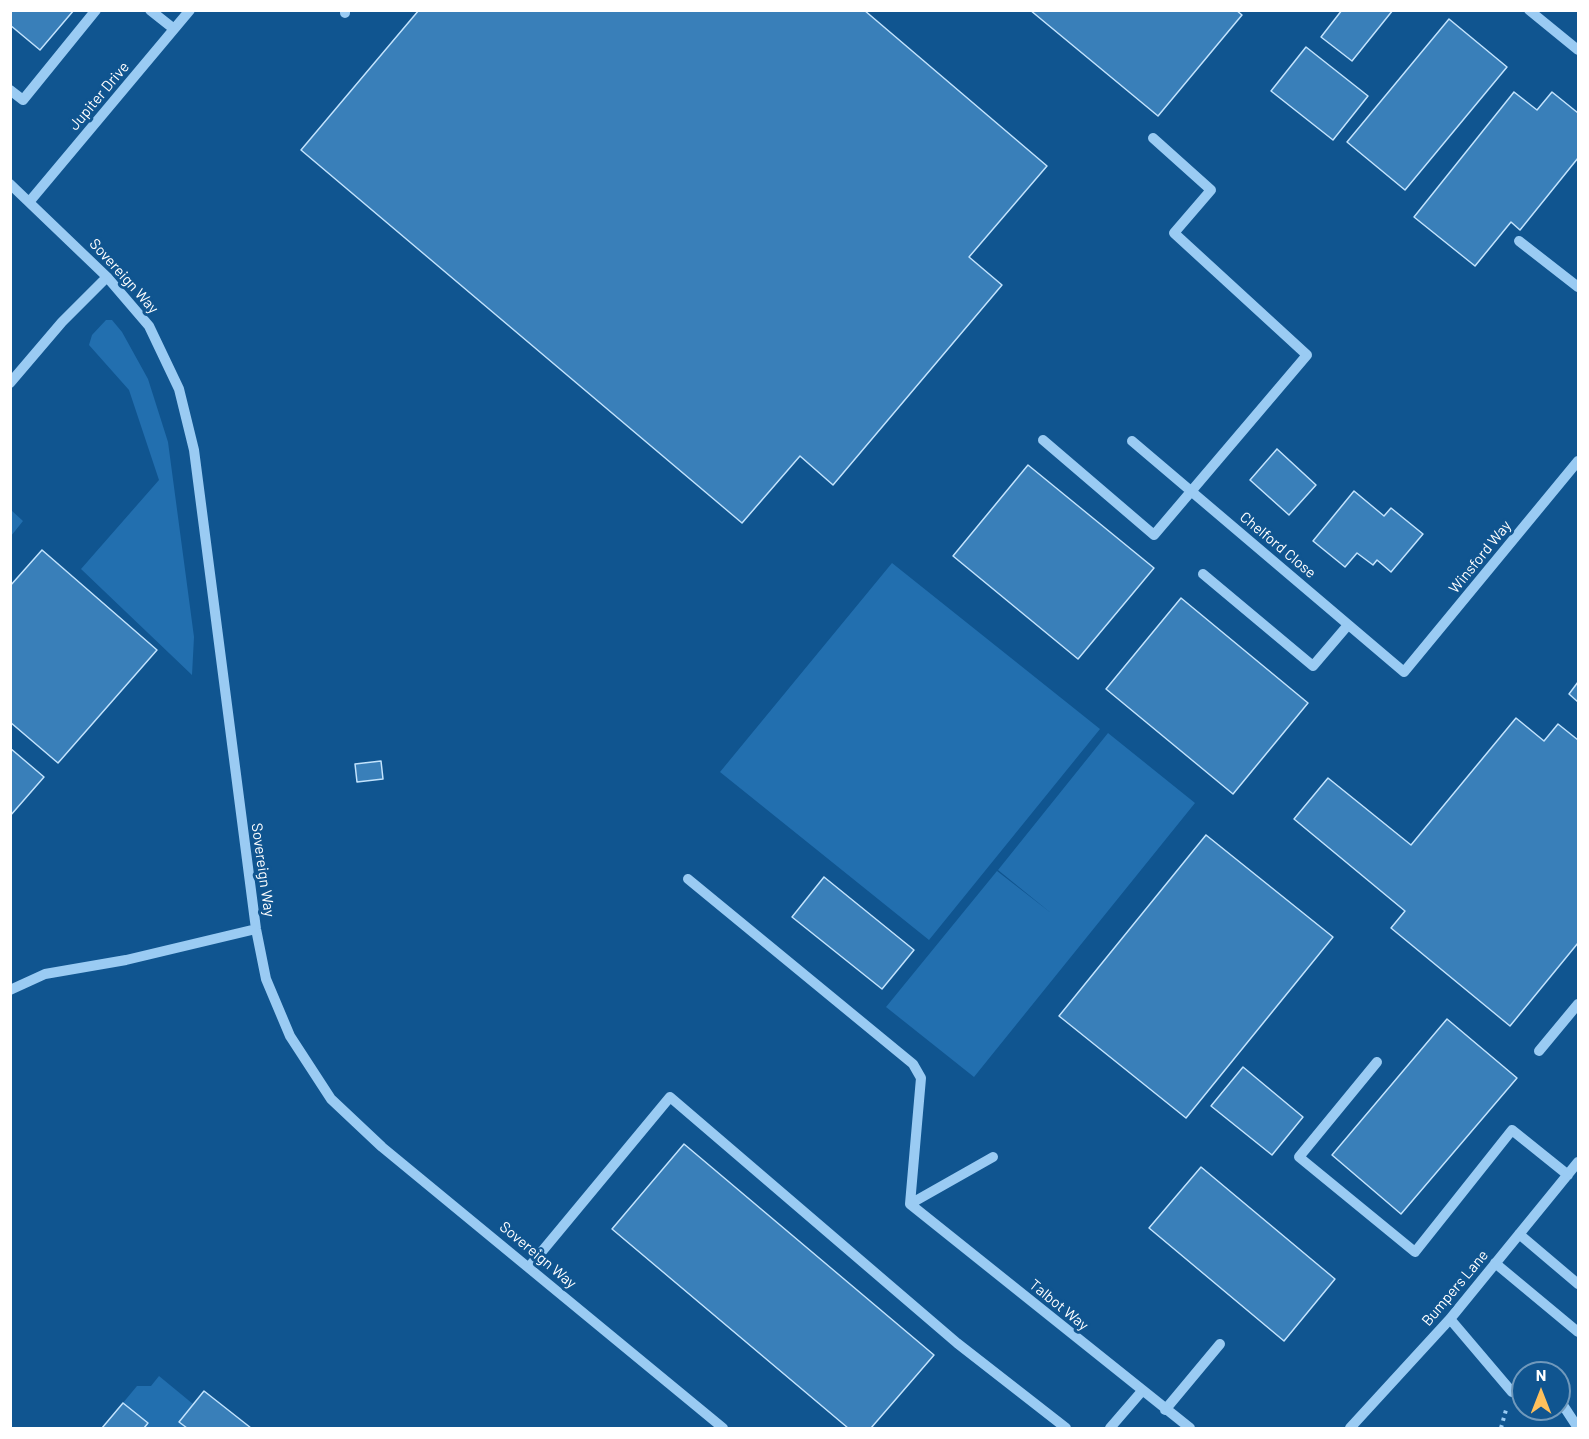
<!DOCTYPE html>
<html>
<head>
<meta charset="utf-8">
<style>
  body { margin:0 }
  #map { position:relative; width:1589px; height:1439px; overflow:hidden; background:#105590; font-family:Barlow,sans-serif }
  canvas { display:block }
  .frame { position:absolute; inset:0; border:12px solid #fff; pointer-events:none }
  .north { position:absolute; left:1511px; top:1361px; width:60px; height:60px; box-sizing:border-box; background:#105590; border:2px solid #7099bc; border-radius:50%; rotate:0deg; font-size:16px; font-weight:700; line-height:24px; text-align:center; color:#fff }
  .north::after { content:''; display:block; margin:auto; width:21px; height:27px; background:#ffc05c; clip-path:polygon(50% 0,100% 100%,50% 72%,0 100%) }
</style>
</head>
<body>
<div id="map">
<canvas width="1589" height="1439"></canvas>
<div class="frame"></div>
<div class="north">N</div>
</div>
<script>
const c = document.querySelector('canvas').getContext('2d');
c.lineJoin = 'round';
function fill(path, color) { c.fillStyle = color; c.fill(path, 'evenodd'); }
const shape = rows => new Path2D(rows.map(r => 'M' + r).join(''));
function trace(path, color, width, dash) { c.strokeStyle = color; c.lineWidth = width; c.lineCap = dash ? 'butt' : 'round'; c.setLineDash(dash || []); c.stroke(path); }
function write(font, color, halo, rows, align = 'center') {
  c.font = font + ' Barlow,sans-serif'; c.lineWidth = 6; c.setLineDash([]); c.textBaseline = 'middle'; c.strokeStyle = halo; c.fillStyle = color; for (const [text, x, y, turn = 0] of rows) {
    c.save(); c.translate(x, y); c.rotate((+turn || 0) * Math.PI / 180); c.textAlign = isNaN(turn) ? turn : align; if (halo) c.strokeText(text, 0, 0); c.fillText(text, 0, 0); c.restore();
  }
}
const green = shape([
  [106,320,112,320,122,332,148,379,168,442,194,637,192,675,81,569,159,480,129,390,89,345,92,335],
  [11,510,23,521,11,536],
  [892,563,1100,729,929,940,720,772],
  [1108,733,1195,803,974,1077,886,1007,997,871,1051,913,998,870],
  [159,1376,193,1404,204,1391,251,1428,102,1428,137,1386,151,1386]
]);
const building = shape([
  [10,10,74,10,40,50,10,25,10,10],
  [419,10,864,10,1047,166,969,257,1002,285,833,485,800,456,742,523,301,150,419,10],
  [1030,10,1236,10,1242,15,1158,116,1030,10],
  [1342,10,1393,10,1352,61,1321,37,1342,10],
  [1449,19,1507,67,1405,190,1347,142,1449,19],
  [1306,47,1368,96,1333,140,1271,91,1306,47],
  [1514,92,1537,110,1552,92,1578,113,1578,158,1520,230,1511,222,1475,266,1414,217,1514,92],
  [1277,449,1316,485,1289,515,1250,480,1277,449],
  [1028,465,1154,568,1078,659,953,556,1028,465],
  [1354,491,1384,516,1391,508,1423,534,1391,572,1377,560,1373,565,1357,553,1345,567,1313,541,1354,491],
  [42,550,157,650,58,763,10,722,10,586,42,550],
  [1181,598,1308,703,1233,794,1106,689,1181,598],
  [1578,682,1578,702,1569,694,1578,682],
  [1516,718,1544,741,1558,724,1578,740,1578,943,1510,1026,1391,928,1405,911,1294,819,1328,778,1411,845,1516,718],
  [10,748,44,777,10,816,10,748],
  [381,761,383,779,357,782,355,764,381,761],
  [1206,835,1333,937,1186,1118,1059,1016,1206,835],
  [824,877,914,950,882,989,792,917,824,877],
  [1447,1019,1517,1078,1401,1214,1332,1155,1447,1019],
  [1243,1067,1303,1117,1272,1155,1211,1106,1243,1067],
  [684,1144,934,1355,871,1428,848,1428,612,1229,684,1144],
  [1201,1167,1335,1279,1284,1341,1149,1228,1201,1167],
  [204,1391,251,1428,187,1428,179,1422,204,1391],
  [123,1403,148,1423,144,1428,102,1428,123,1403]
]);
const path = shape([
  [1501,1428,1506,1410]
]);
const minor = shape([
  [150,10,174,29],
  [1529,10,1578,50],
  [345,13,345,10],
  [10,90,23,100,96,10],
  [10,184,107,277,149,326,179,389,194,450,256,929,266,979,290,1036,331,1099,382,1147,723,1428],
  [30,201,190,10],
  [1519,241,1578,287],
  [10,383,62,322,107,277],
  [1043,440,1154,535,1307,355,1174,233,1211,190,1153,138],
  [1132,441,1404,672,1578,461],
  [1203,574,1313,666,1348,625],
  [688,879,913,1064,921,1078,910,1204],
  [10,990,45,974,126,960,256,929],
  [1539,1051,1578,1004],
  [1377,1062,1299,1157,1415,1252,1512,1130,1568,1175],
  [910,1204,1190,1428],
  [910,1204,993,1157],
  [1519,1234,1578,1284],
  [1495,1263,1578,1332],
  [529,1267,670,1097,957,1343,1066,1428],
  [1450,1319,1512,1392,1523,1390],
  [1559,1399,1578,1428],
  [1165,1410,1220,1344],
  [1110,1428,1142,1391],
  [1350,1428,1450,1319,1578,1162]
]);
const streetNames = [
  ["Jupiter Drive",99,96,-50],
  ["Sovereign Way",124,276,48],
  ["Chelford Close",1278,545,40],
  ["Winsford Way",1480,557,-51],
  ["Sovereign Way",263,870,82],
  ["Sovereign Way",538,1255,40],
  ["Bumpers Lane",1455,1288,-50],
  ["Talbot Way",1059,1305,39]
];
fill(green, '#226faf');
fill(building, '#397fb9');
trace(building, '#c2e3fd', 1.5);
trace(path, '#9acbf3', 4, [3, 4.5]);
trace(minor, '#9acbf3', 10);
write('15px', '#fff', '#105590', streetNames);
</script>
</body>
</html>
